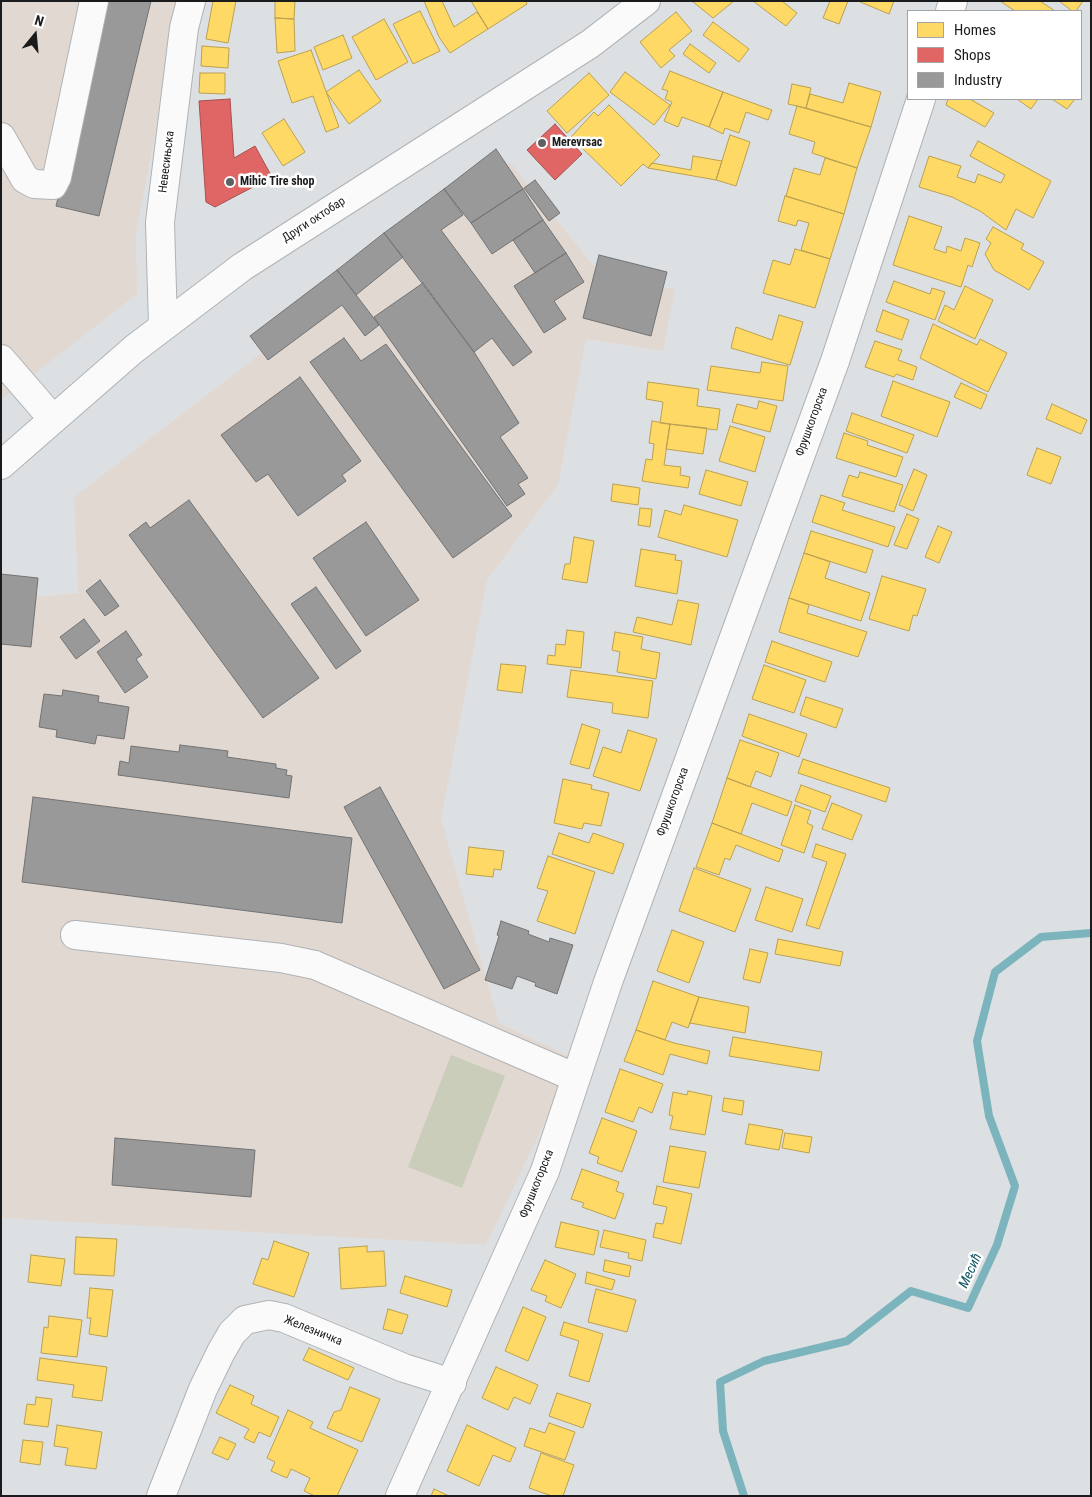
<!DOCTYPE html>
<html>
<head>
<meta charset="utf-8">
<style>
  body { margin:0 }
  #map { position:relative; width:1092px; height:1497px; overflow:hidden; background:#dde0e3; font-family:"Roboto Condensed",sans-serif }
  canvas { display:block }
  .frame { position:absolute; inset:0; border:2px solid #191b1d; pointer-events:none }
  .legend { position:absolute; left:907px; top:10px; width:175px; height:90px; box-sizing:border-box; background:#fff; border:1px solid #a3a4a5; margin:0; padding:6px 9px; list-style:none; font-size:15px; color:#191b1d }
  .legend li { display:flex; align-items:center; gap:10px; height:25px }
  .legend b { width:25px; border:1px solid #a3a4a5 }
  .north { position:absolute; left:10px; top:10px; width:50px; height:50px; -webkit-text-stroke:4px #fff; paint-order:stroke; rotate:17deg; font-size:14px; font-weight:700; line-height:20px; text-align:center; color:#191b1d }
  .north::after { content:''; display:block; margin:auto; width:18px; height:22px; background:#191b1d; clip-path:polygon(50% 0,100% 100%,50% 72%,0 100%) }
</style>
</head>
<body>
<div id="map">
<canvas width="1092" height="1497"></canvas>
<div class="frame"></div>
<ul class="legend">
<li><b style="height:14px;background:#ffd966"></b>Homes</li>
<li><b style="height:14px;background:#e06666"></b>Shops</li>
<li><b style="height:14px;background:#999"></b>Industry</li>
</ul>
<div class="north">N</div>
</div>
<script>
const c = document.querySelector('canvas').getContext('2d');
c.lineJoin = 'round';
function fill(path, color) { c.fillStyle = color; c.fill(path, 'evenodd'); }
const shape = rows => new Path2D(rows.map(r => 'M' + r).join(''));
function trace(path, color, width, dash) { c.strokeStyle = color; c.lineWidth = width; c.lineCap = dash ? 'butt' : 'round'; c.setLineDash(dash || []); c.stroke(path); }
function write(font, color, halo, rows, align = 'center') {
  c.font = font + ' "Roboto Condensed",sans-serif'; c.lineWidth = 5; c.setLineDash([]); c.textBaseline = 'middle'; c.strokeStyle = halo; c.fillStyle = color; for (const [text, x, y, turn = 0] of rows) {
    c.save(); c.translate(x, y); c.rotate((+turn || 0) * Math.PI / 180); c.textAlign = isNaN(turn) ? turn : align; if (halo) c.strokeText(text, 0, 0); c.fillText(text, 0, 0); c.restore();
  }
}
const industrial = shape([
  [1,1,181,1,136,233,137,294,1,400],
  [510,162,605,280,675,289,663,351,586,339,558,485,487,580,441,819,499,1023,575,1059,486,1245,1,1218,1,601,78,593,74,497]
]);
const green = shape([
  [451,1055,505,1076,462,1188,408,1167]
]);
const homes = shape([
  [213,1,236,1,228,43,206,39,213,1],
  [275,1,295,1,294,19,275,18,275,1],
  [424,1,442,1,454,27,477,12,488,29,450,53,439,37,424,1],
  [471,1,526,1,527,4,488,29,471,1],
  [692,1,734,1,713,18,692,1],
  [753,1,782,1,797,13,786,26,753,1],
  [830,1,848,1,839,24,823,18,830,1],
  [858,1,894,1,889,14,858,1],
  [1000,1,1040,1,1055,11,1015,11,1000,1],
  [1059,1,1083,1,1076,11,1072,11,1059,1],
  [420,11,440,51,413,64,393,24,420,11],
  [676,12,692,31,669,50,675,56,661,68,640,42,676,12],
  [275,18,294,19,295,51,277,53,275,18],
  [384,19,408,62,376,80,352,37,384,19],
  [713,22,749,49,739,62,703,35,713,22],
  [343,35,352,58,323,70,314,47,343,35],
  [690,44,716,63,709,73,683,54,690,44],
  [202,46,229,48,228,68,201,66,202,46],
  [311,50,339,127,326,132,313,96,292,103,278,61,311,50],
  [359,70,381,101,349,124,326,92,359,70],
  [670,71,723,92,709,127,682,117,678,127,664,121,672,102,665,99,668,91,662,89,670,71],
  [625,72,670,105,654,125,610,92,625,72],
  [200,73,225,73,225,94,199,93,200,73],
  [589,73,609,95,567,133,547,111,589,73],
  [849,83,881,92,871,127,806,108,810,94,843,103,849,83],
  [792,84,811,88,806,108,788,104,792,84],
  [723,92,772,110,768,120,746,112,739,133,725,128,723,134,709,127,723,92],
  [948,99,970,99,994,113,985,127,946,105,948,99],
  [1017,99,1038,99,1031,109,1017,99],
  [1052,99,1075,99,1067,109,1052,99],
  [609,105,660,155,648,168,643,164,621,186,571,137,594,112,598,116,609,105],
  [797,106,871,127,857,168,812,153,815,142,789,134,797,106],
  [284,119,305,152,283,166,262,133,284,119],
  [730,135,750,142,736,186,716,180,730,135],
  [978,141,1051,181,1033,218,1016,209,1006,230,980,211,952,197,919,187,929,156,961,166,957,177,975,183,978,174,1001,183,1005,175,970,156,978,141],
  [693,156,722,161,716,180,648,168,652,163,691,170,693,156],
  [825,158,857,168,844,214,786,196,794,168,820,175,825,158],
  [785,196,844,214,830,259,801,250,809,223,798,220,796,226,778,221,785,196],
  [909,216,942,227,934,249,946,253,947,246,961,251,965,238,980,243,972,267,968,265,961,287,893,265,909,216],
  [993,227,1024,244,1021,249,1044,262,1029,290,994,270,985,254,991,243,986,239,993,227],
  [795,249,830,259,815,308,763,293,773,260,790,265,795,249],
  [894,281,930,294,932,288,945,292,935,320,886,302,894,281],
  [965,286,993,300,975,339,938,321,945,305,954,310,965,286],
  [883,310,909,320,902,340,876,331,883,310],
  [779,315,803,322,790,365,731,348,736,327,772,340,779,315],
  [933,324,977,345,980,339,1007,353,988,392,920,358,933,324],
  [875,341,902,350,898,360,917,367,913,380,896,374,894,377,865,367,875,341],
  [762,362,788,366,783,401,707,390,711,366,760,373,762,362],
  [893,381,950,402,937,437,881,416,893,381],
  [648,382,699,389,697,406,720,409,717,430,660,423,663,402,646,399,648,382],
  [961,383,987,395,981,409,954,397,961,383],
  [759,401,777,406,770,432,732,422,737,404,757,409,759,401],
  [1052,404,1087,420,1081,434,1046,419,1052,404],
  [852,413,914,435,907,453,846,431,852,413],
  [652,421,670,424,664,465,681,467,680,475,690,477,688,488,642,481,646,459,652,460,654,444,649,443,652,421],
  [670,424,707,428,703,454,666,449,670,424],
  [730,426,765,437,755,472,719,461,730,426],
  [844,433,868,441,867,445,903,457,896,477,836,458,844,433],
  [1037,448,1061,457,1051,484,1027,475,1037,448],
  [914,469,927,475,913,511,899,505,914,469],
  [706,470,748,482,741,506,699,494,706,470],
  [860,472,903,485,894,512,842,496,849,475,858,478,860,472],
  [613,484,640,488,638,505,611,501,613,484],
  [821,495,845,503,842,510,895,527,888,547,812,522,821,495],
  [684,505,738,520,727,557,658,537,665,510,681,515,684,505],
  [640,508,652,509,650,527,638,525,640,508],
  [907,514,919,519,907,549,894,545,907,514],
  [938,526,952,532,939,563,925,557,938,526],
  [811,531,873,550,866,573,804,553,811,531],
  [574,537,594,541,587,583,562,579,565,564,570,564,574,537],
  [641,549,676,555,675,560,682,561,677,594,635,586,641,549],
  [804,553,830,562,825,578,870,593,861,621,789,598,804,553],
  [882,576,926,589,917,616,913,615,909,631,869,619,882,576],
  [789,598,809,605,807,613,867,632,858,657,779,632,789,598],
  [678,600,699,604,691,645,633,632,637,617,672,625,678,600],
  [567,630,584,632,581,668,547,664,548,655,555,656,556,644,565,645,567,630],
  [615,632,643,637,641,649,660,653,656,679,617,672,620,652,612,650,615,632],
  [772,641,832,662,825,682,765,662,772,641],
  [501,664,526,666,522,693,497,690,501,664],
  [764,665,806,680,794,713,752,699,764,665],
  [571,670,653,681,648,718,612,713,613,703,567,697,571,670],
  [806,697,843,709,836,728,800,715,806,697],
  [749,714,807,734,799,757,742,736,749,714],
  [582,724,600,730,589,769,570,764,582,724],
  [628,730,657,739,640,791,593,776,603,747,621,753,628,730],
  [740,740,779,753,771,777,756,771,750,787,727,778,740,740],
  [803,759,890,788,886,802,798,773,803,759],
  [727,778,792,802,787,816,752,803,741,834,712,823,727,778],
  [563,779,592,785,591,789,609,793,601,826,584,823,582,829,554,823,563,779],
  [801,785,831,796,825,812,795,801,801,785],
  [832,803,862,815,852,840,822,829,832,803],
  [795,805,811,811,807,823,813,826,804,853,781,845,795,805],
  [712,823,783,850,779,862,736,845,730,860,725,858,719,875,696,867,712,823],
  [559,833,589,843,593,833,624,844,613,874,552,854,559,833],
  [816,844,846,854,819,929,806,925,827,862,812,857,816,844],
  [469,847,504,851,501,870,494,869,493,877,466,874,469,847],
  [548,856,595,872,575,934,537,921,548,891,537,888,548,856],
  [694,868,751,889,735,932,679,911,694,868],
  [766,887,803,899,792,932,755,920,766,887],
  [672,930,704,942,689,983,657,971,672,930],
  [778,939,843,952,840,966,775,954,778,939],
  [750,949,768,953,760,983,743,979,750,949],
  [653,981,699,997,688,1028,672,1022,665,1040,636,1030,653,981],
  [699,997,749,1007,745,1033,690,1023,699,997],
  [636,1030,674,1043,710,1051,707,1064,670,1054,663,1075,624,1061,636,1030],
  [733,1037,822,1052,819,1071,729,1056,733,1037],
  [620,1069,663,1084,652,1113,639,1107,633,1122,605,1112,620,1069],
  [688,1091,712,1096,705,1135,670,1129,673,1116,669,1115,673,1092,687,1095,688,1091],
  [724,1098,744,1101,742,1115,722,1111,724,1098],
  [602,1118,637,1131,622,1172,597,1163,599,1157,589,1153,602,1118],
  [749,1124,783,1130,779,1150,745,1144,749,1124],
  [785,1133,812,1137,809,1153,782,1148,785,1133],
  [670,1146,706,1152,699,1188,663,1182,670,1146],
  [582,1169,619,1182,616,1191,624,1194,615,1219,582,1207,584,1203,571,1199,582,1169],
  [657,1186,692,1194,681,1244,653,1237,656,1223,663,1224,667,1207,653,1204,657,1186],
  [561,1222,599,1231,594,1255,555,1247,561,1222],
  [604,1230,646,1240,642,1261,628,1258,629,1253,600,1247,604,1230],
  [76,1237,117,1239,114,1276,74,1274,76,1237],
  [274,1241,309,1253,294,1297,253,1284,262,1258,268,1260,274,1241],
  [367,1246,367,1252,384,1251,386,1286,341,1289,339,1248,367,1246],
  [31,1255,65,1259,61,1286,28,1282,31,1255],
  [545,1260,576,1274,561,1308,545,1301,547,1296,531,1290,545,1260],
  [605,1260,631,1266,629,1277,603,1271,605,1260],
  [587,1272,615,1280,612,1290,585,1283,587,1272],
  [405,1276,452,1290,447,1307,400,1293,405,1276],
  [90,1288,113,1290,107,1337,89,1334,91,1318,87,1318,90,1288],
  [596,1289,636,1300,627,1332,588,1322,596,1289],
  [523,1307,546,1317,528,1361,505,1351,523,1307],
  [388,1309,408,1315,402,1334,383,1329,388,1309],
  [49,1316,82,1320,77,1357,41,1353,44,1327,48,1328,49,1316],
  [564,1322,603,1334,589,1382,569,1376,579,1341,560,1335,564,1322],
  [309,1348,354,1368,348,1380,303,1360,309,1348],
  [40,1358,107,1367,102,1401,72,1397,74,1385,37,1380,40,1358],
  [496,1367,538,1385,530,1404,514,1397,508,1410,482,1398,496,1367],
  [230,1385,254,1396,251,1404,279,1417,270,1437,259,1432,254,1443,244,1438,249,1429,216,1413,230,1385],
  [350,1387,380,1399,362,1442,327,1428,334,1412,341,1410,350,1387],
  [557,1393,591,1404,583,1428,549,1416,557,1393],
  [36,1397,52,1399,48,1427,24,1424,27,1404,35,1405,36,1397],
  [288,1410,313,1422,310,1428,358,1450,337,1496,315,1496,304,1491,310,1478,291,1469,287,1478,271,1471,275,1462,267,1458,288,1410],
  [549,1423,575,1432,565,1460,524,1446,530,1428,545,1433,549,1423],
  [57,1425,102,1432,96,1469,65,1465,68,1448,54,1446,57,1425],
  [467,1425,516,1448,510,1462,493,1455,479,1486,447,1471,467,1425],
  [220,1437,236,1444,228,1460,212,1453,220,1437],
  [23,1440,43,1442,40,1465,20,1462,23,1440],
  [541,1453,574,1465,563,1496,552,1496,529,1488,541,1453],
  [434,1489,449,1496,431,1496,434,1489]
]);
const shops = shape([
  [230,99,234,158,255,146,272,177,215,207,206,202,199,101,230,99],
  [555,124,582,154,555,180,527,150,555,124]
]);
const industry = shape([
  [106,1,151,1,99,216,56,206,106,1],
  [496,149,523,189,471,223,444,189,496,149],
  [535,180,560,213,549,221,524,188,535,180],
  [444,189,463,215,441,230,532,352,513,366,492,338,474,352,384,233,444,189],
  [523,189,543,220,492,254,471,223,523,189],
  [543,220,566,253,535,273,513,240,543,220],
  [384,233,403,257,356,295,337,270,384,233],
  [566,253,584,282,554,301,566,319,544,333,514,286,566,253],
  [599,255,667,272,651,336,583,318,599,255],
  [337,270,379,325,365,336,342,305,268,360,250,336,337,270],
  [423,283,474,352,519,423,500,437,528,478,518,484,525,494,507,506,374,317,423,283],
  [344,338,361,361,386,344,512,516,453,558,310,362,344,338],
  [300,377,361,461,342,475,346,481,298,516,268,474,256,482,221,435,300,377],
  [189,500,319,678,263,718,129,535,146,522,150,528,189,500],
  [366,522,419,600,366,636,313,558,366,522],
  [1,574,38,578,31,647,1,644,1,574],
  [100,580,119,606,105,616,86,591,100,580],
  [316,587,361,651,336,669,291,604,316,587],
  [84,619,100,641,76,659,60,637,84,619],
  [126,631,142,655,136,659,148,677,125,693,97,652,126,631],
  [63,690,99,696,98,702,129,707,124,739,97,735,95,744,56,737,57,730,39,727,44,694,62,696,63,690],
  [180,745,228,751,227,757,276,764,276,768,287,770,286,775,292,776,289,798,118,775,120,761,129,763,131,746,179,752,180,745],
  [380,787,480,970,444,989,344,807,380,787],
  [33,797,352,838,342,923,22,882,33,797],
  [501,921,529,931,528,934,549,942,550,938,573,945,557,994,535,986,536,983,517,976,512,989,485,980,499,936,497,935,501,921],
  [115,1138,255,1150,251,1197,112,1185,115,1138]
]);
const stream = shape([
  [744,1496,723,1431,720,1382,764,1361,847,1341,911,1291,968,1308,997,1245,1015,1186,989,1116,977,1041,995,972,1041,937,1091,933]
]);
const minor = shape([
  [950,11,953,1],
  [1,137,25,179,34,184,53,185,57,177,94,1],
  [163,325,160,222,184,28,191,1],
  [1,359,52,418],
  [75,935,281,958,315,965,574,1077],
  [161,1496,203,1389,221,1352,232,1333,245,1320,269,1315,284,1318,404,1368,452,1383],
  [400,1496,545,1171,608,982,835,361,921,99]
]);
const major = shape([
  [1,465,134,349,242,267,590,44,646,1]
]);
const markers = [
  [542,143,5,"#5e6062"],
  [230,182,5,"#5e6062"]
];
const poiNames = [
  ["Merevrsac",552,143],
  ["Mihic Tire shop",240,182]
];
const streetNames = [
  ["Невесињска",167,162,-83],
  ["Други октобар",314,220,-33],
  ["Фрушкогорска",812,422,-70],
  ["Фрушкогорска",673,802,-70],
  ["Фрушкогорска",537,1184,-68],
  ["Железничка",313,1331,22]
];
const waterNames = [
  ["Месић",971,1271,-65]
];
fill(industrial, '#e2d8d2');
fill(green, '#cacdb9');
fill(homes, '#ffd966');
trace(homes, '#baa050', 1);
fill(shops, '#e06666');
trace(shops, '#a45050', 1);
fill(industry, '#999');
trace(industry, '#737374', 1);
trace(stream, '#7cb4bd', 8);
trace(minor, '#b0b2b4', 30);
trace(major, '#b0b2b4', 30);
trace(minor, '#fafafb', 28);
trace(major, '#fafafb', 28);
for (const [x, y, r, color] of markers) { const dot = new Path2D(); dot.arc(x, y, r, 0, 2 * Math.PI); c.fillStyle = color; c.fill(dot); trace(dot, '#fff', 2); }
write('bold 12px', '#191b1d', '#fff', poiNames, 'left');
write('12px', '#191b1d', '#fff', streetNames);
write('italic 14px', '#155862', '#fff', waterNames);
</script>
</body>
</html>
